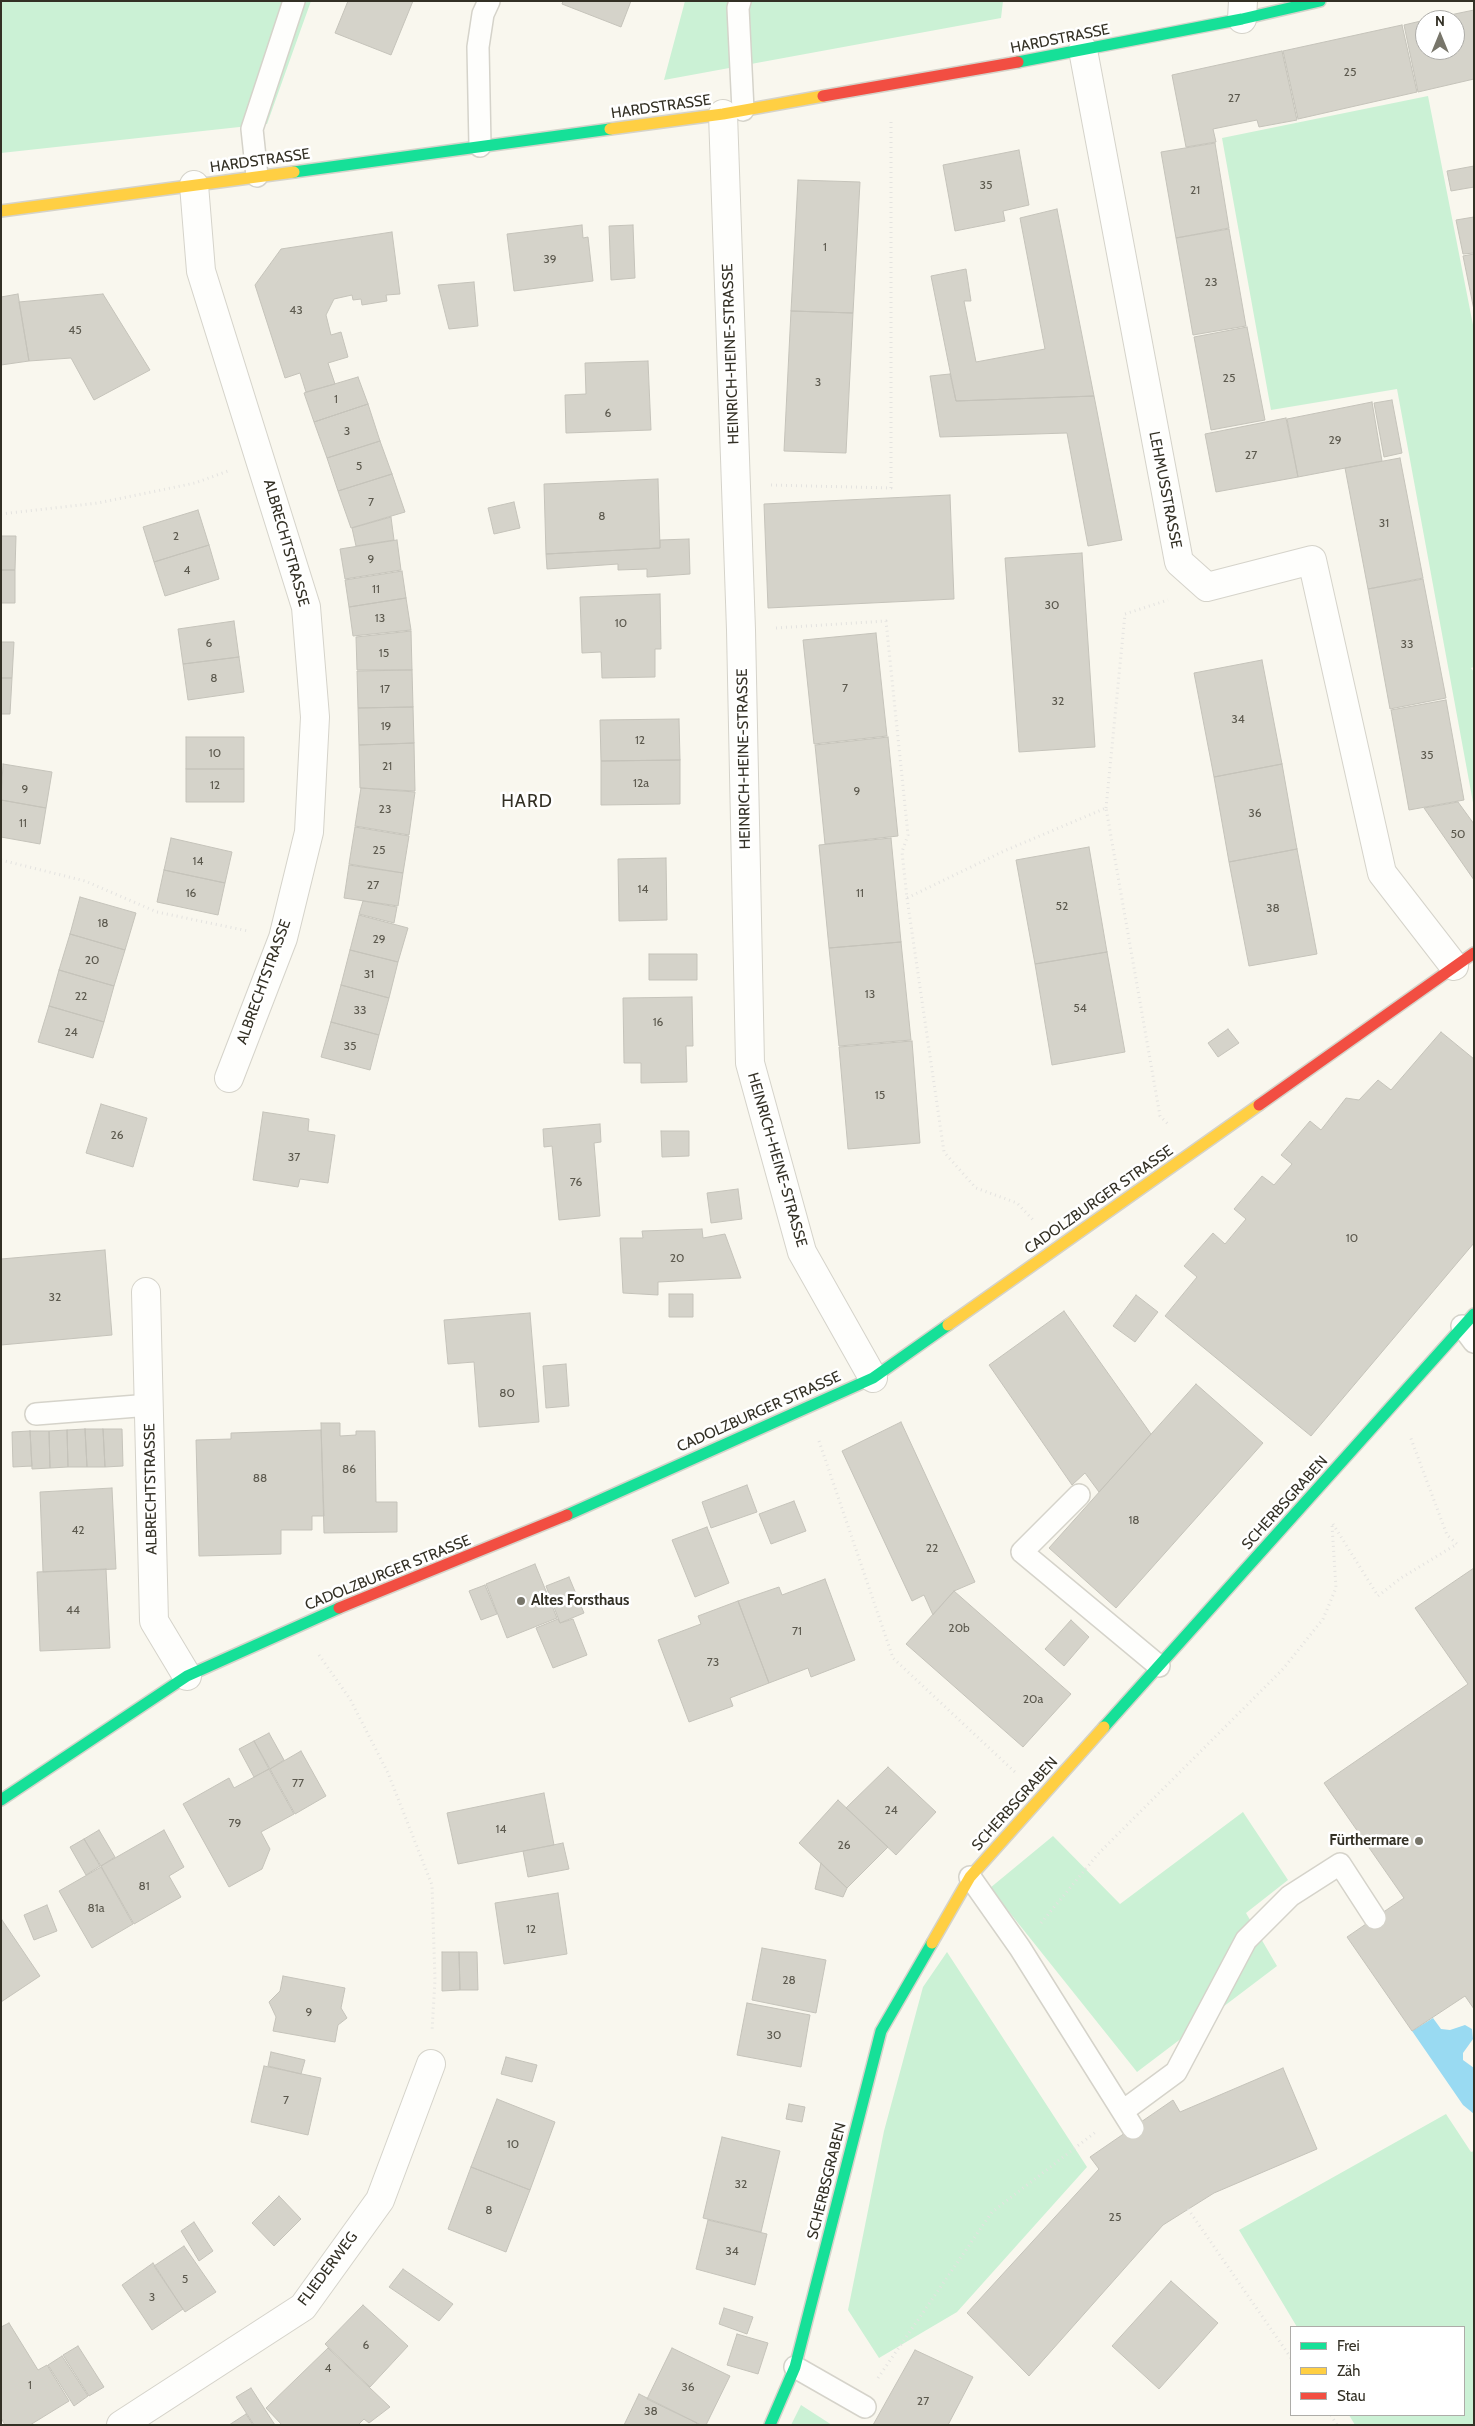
<!DOCTYPE html>
<html>
<head>
<meta charset="utf-8">
<style>
  body { margin:0 }
  #map { position:relative; width:1475px; height:2426px; overflow:hidden; background:#f9f7ee; font-family:Cabin,sans-serif }
  canvas { display:block }
  .frame { position:absolute; inset:0; border:2px solid #333025; pointer-events:none }
  .legend { position:absolute; left:1290px; top:2326px; width:175px; height:90px; box-sizing:border-box; background:#fff; border:1px solid #adaca8; margin:0; padding:6px 9px; list-style:none; font-size:15px; color:#333025 }
  .legend li { display:flex; align-items:center; gap:10px; height:25px }
  .legend b { width:25px; border:1px solid #adaca8 }
  .north { position:absolute; left:1415px; top:10px; width:50px; height:50px; box-sizing:border-box; background:#fff; border:1px solid #adaca8; border-radius:50%; rotate:0deg; font-size:14px; font-weight:700; line-height:20px; text-align:center; color:#333025 }
  .north::after { content:''; display:block; margin:auto; width:18px; height:22px; background:#78766b; clip-path:polygon(50% 0,100% 100%,50% 72%,0 100%) }
</style>
</head>
<body>
<div id="map">
<canvas width="1475" height="2426"></canvas>
<div class="frame"></div>
<ul class="legend">
<li><b style="height:6px;background:#16e098"></b>Frei</li>
<li><b style="height:6px;background:#ffcf43"></b>Zäh</li>
<li><b style="height:6px;background:#f24e42"></b>Stau</li>
</ul>
<div class="north">N</div>
</div>
<script>
const c = document.querySelector('canvas').getContext('2d');
c.lineJoin = 'round';
function fill(path, color) { c.fillStyle = color; c.fill(path, 'evenodd'); }
const shape = rows => new Path2D(rows.map(r => 'M' + r).join(''));
function trace(path, color, width, dash) { c.strokeStyle = color; c.lineWidth = width; c.lineCap = dash ? 'butt' : 'round'; c.setLineDash(dash || []); c.stroke(path); }
function write(font, color, halo, rows, align = 'center') {
  c.font = font + ' Cabin,sans-serif'; c.lineWidth = 5; c.setLineDash([]); c.textBaseline = 'middle'; c.strokeStyle = halo; c.fillStyle = color; for (const [text, x, y, turn = 0] of rows) {
    c.save(); c.translate(x, y); c.rotate((+turn || 0) * Math.PI / 180); c.textAlign = isNaN(turn) ? turn : align; if (halo) c.strokeText(text, 0, 0); c.fillText(text, 0, 0); c.restore();
  }
}
const green = shape([
  [1,1,311,1,267,124,1,153],
  [685,1,1003,1,1001,18,664,80],
  [1428,96,1474,330,1474,667,1471,668,1474,672,1474,808,1397,389,1271,410,1222,138],
  [1243,1812,1288,1880,1246,1913,1277,1966,1137,2072,990,1888,1053,1836,1120,1904],
  [947,1952,1087,2167,957,2312,879,2358,848,2310,884,2131,923,1987],
  [1446,2114,1471,2152,1474,2151,1474,2425,1355,2425,1349,2415,1464,2415,1464,2327,1297,2327,1239,2230],
  [801,2405,832,2425,791,2425]
]);
const water = shape([
  [1433,2018,1441,2029,1450,2030,1465,2025,1472,2029,1473,2039,1463,2053,1463,2060,1474,2068,1474,2114,1463,2105,1412,2031]
]);
const building = shape([
  [348,1,413,1,391,55,335,33,348,1],
  [563,1,631,1,621,27,562,4,563,1],
  [1474,10,1474,79,1418,92,1404,25,1425,20,1425,50,1455,50,1455,20,1426,20,1474,10],
  [1402,25,1417,92,1298,119,1283,51,1402,25],
  [1282,51,1297,120,1259,127,1257,120,1213,129,1216,142,1186,147,1172,75,1282,51],
  [1215,143,1229,228,1176,238,1161,152,1215,143],
  [1019,150,1029,205,1003,211,1005,221,955,231,943,165,1019,150],
  [1474,166,1474,187,1451,191,1447,171,1474,166],
  [798,180,860,182,853,313,791,311,798,180],
  [1057,209,1094,396,956,401,931,276,966,269,971,301,964,301,976,362,1045,349,1020,218,1057,209],
  [1474,217,1474,253,1463,254,1456,220,1474,217],
  [582,225,583,238,588,237,593,281,514,291,507,234,582,225],
  [633,225,635,278,611,280,609,226,633,225],
  [1229,229,1246,326,1193,335,1176,238,1229,229],
  [392,232,400,294,386,295,387,301,362,305,361,299,353,300,352,295,334,299,326,315,331,335,341,332,348,357,328,363,335,384,306,392,300,373,285,378,255,285,281,249,392,232],
  [1474,254,1474,310,1463,256,1474,254],
  [474,282,478,326,449,329,438,285,474,282],
  [18,294,29,361,1,365,1,297,18,294],
  [103,294,150,370,94,400,71,358,29,361,19,302,103,294],
  [791,311,853,313,846,453,784,451,791,311],
  [1247,327,1265,420,1211,430,1194,337,1247,327],
  [648,361,651,430,566,433,565,395,586,394,585,363,648,361],
  [950,374,956,401,1094,396,1122,540,1088,546,1067,433,940,437,930,376,950,374],
  [358,377,368,404,314,422,304,393,358,377],
  [1392,400,1402,453,1384,457,1374,403,1392,400],
  [1372,402,1382,461,1298,477,1287,419,1372,402],
  [368,404,380,441,327,458,314,422,368,404],
  [1286,418,1298,477,1216,492,1205,434,1286,418],
  [380,441,392,474,338,491,327,458,380,441],
  [1400,458,1423,578,1368,589,1345,468,1400,458],
  [392,474,405,512,351,528,338,491,392,474],
  [658,479,660,548,546,554,544,484,658,479],
  [950,495,954,599,768,608,764,504,950,495],
  [514,502,520,528,494,534,488,508,514,502],
  [198,510,209,545,154,562,143,527,198,510],
  [391,517,394,540,356,546,352,528,391,517],
  [1,536,16,536,15,570,1,570,1,536],
  [689,539,690,574,647,577,647,569,618,570,618,564,547,569,546,554,660,548,660,540,689,539],
  [397,540,401,570,345,579,340,549,397,540],
  [209,545,219,579,165,596,154,562,209,545],
  [1082,553,1095,747,1019,752,1005,558,1082,553],
  [1,570,15,570,15,603,1,603,1,570],
  [402,571,406,598,349,607,345,580,402,571],
  [1423,579,1446,698,1390,709,1368,589,1423,579],
  [660,594,661,649,655,649,655,677,602,678,601,652,582,653,580,597,660,594],
  [406,598,411,630,353,636,349,607,406,598],
  [234,621,239,657,183,664,178,629,234,621],
  [411,631,412,670,357,670,356,637,411,631],
  [876,633,887,736,814,744,803,640,876,633],
  [1,642,14,642,12,678,1,678,1,642],
  [239,657,244,692,188,700,183,664,239,657],
  [1262,660,1282,764,1214,777,1194,673,1262,660],
  [412,670,413,707,358,708,357,671,412,670],
  [1,678,12,678,10,714,1,714,1,678],
  [1446,700,1464,800,1409,810,1391,710,1446,700],
  [413,707,414,743,359,745,358,708,413,707],
  [679,719,680,760,601,761,600,720,679,719],
  [186,737,244,737,244,769,186,769,186,737],
  [888,737,898,836,825,844,815,745,888,737],
  [414,743,415,791,360,788,359,745,414,743],
  [680,760,680,804,601,805,601,761,680,760],
  [3,764,52,772,46,808,1,800,3,764],
  [1282,764,1297,849,1229,862,1214,777,1282,764],
  [186,769,244,769,244,802,186,802,186,769],
  [361,788,415,792,409,835,355,826,361,788],
  [1,800,46,808,40,844,1,837,1,800],
  [1458,802,1474,824,1474,880,1424,808,1458,802],
  [355,827,409,836,403,873,349,864,355,827],
  [171,838,232,852,225,883,164,870,171,838],
  [891,838,901,942,829,948,819,845,891,838],
  [1089,847,1107,952,1035,964,1016,860,1089,847],
  [1297,849,1317,954,1249,966,1229,862,1297,849],
  [666,858,667,920,619,921,618,859,666,858],
  [349,865,403,873,398,906,344,898,349,865],
  [164,870,225,883,218,915,157,902,164,870],
  [80,897,136,913,125,950,70,934,80,897],
  [363,901,397,907,394,923,359,914,363,901],
  [359,915,408,928,398,962,350,950,359,915],
  [70,934,125,950,114,986,59,970,70,934],
  [901,942,911,1040,839,1046,829,948,901,942],
  [350,950,398,962,389,998,341,985,350,950],
  [1107,952,1125,1052,1052,1065,1035,964,1107,952],
  [649,954,697,954,697,980,649,980,649,954],
  [59,970,114,986,104,1022,49,1006,59,970],
  [341,985,389,998,379,1035,331,1022,341,985],
  [692,997,693,1046,686,1046,687,1082,641,1083,641,1063,624,1063,623,998,692,997],
  [49,1006,104,1022,93,1058,38,1042,49,1006],
  [331,1022,379,1035,370,1070,321,1057,331,1022],
  [1228,1029,1239,1043,1218,1057,1208,1043,1228,1029],
  [1441,1032,1474,1059,1474,1243,1311,1436,1165,1316,1197,1277,1184,1266,1213,1233,1225,1244,1246,1219,1234,1209,1262,1176,1274,1185,1292,1164,1281,1155,1310,1121,1321,1130,1346,1098,1359,1100,1378,1080,1391,1090,1441,1032],
  [912,1041,920,1143,848,1149,839,1047,912,1041],
  [101,1104,147,1118,133,1167,86,1153,101,1104],
  [263,1112,309,1119,308,1131,335,1135,328,1183,300,1179,298,1187,253,1180,263,1112],
  [600,1124,601,1142,594,1143,600,1216,559,1220,552,1146,544,1147,543,1129,600,1124],
  [661,1131,689,1131,689,1156,662,1157,661,1131],
  [738,1189,742,1219,711,1223,707,1193,738,1189],
  [702,1229,703,1238,725,1234,741,1278,658,1282,658,1295,623,1293,620,1238,643,1238,642,1231,702,1229],
  [105,1250,112,1335,1,1345,1,1259,105,1250],
  [669,1294,693,1294,693,1317,669,1317,669,1294],
  [1136,1295,1158,1312,1135,1342,1113,1326,1136,1295],
  [1064,1311,1151,1434,1099,1492,1085,1473,1072,1485,989,1365,1064,1311],
  [530,1313,539,1422,479,1427,474,1362,448,1364,444,1320,530,1313],
  [566,1364,569,1406,546,1408,543,1366,566,1364],
  [1196,1384,1263,1443,1116,1608,1049,1548,1196,1384],
  [901,1422,975,1582,954,1591,933,1615,924,1595,912,1601,842,1451,901,1422],
  [321,1423,340,1423,340,1436,356,1435,356,1431,375,1431,376,1502,397,1502,397,1532,324,1533,321,1423],
  [85,1429,103,1429,105,1467,87,1467,85,1429],
  [85,1429,87,1467,68,1467,67,1430,85,1429],
  [103,1429,122,1429,123,1466,105,1467,103,1429],
  [67,1430,68,1467,50,1468,49,1431,67,1430],
  [321,1430,324,1516,312,1516,312,1530,281,1530,281,1554,199,1556,196,1440,231,1439,231,1433,321,1430],
  [30,1431,49,1431,50,1468,32,1469,30,1431],
  [30,1431,32,1466,13,1467,12,1432,30,1431],
  [747,1485,757,1512,711,1528,702,1502,747,1485],
  [112,1488,116,1569,43,1572,40,1492,112,1488],
  [794,1501,806,1531,771,1544,759,1514,794,1501],
  [707,1527,729,1583,695,1597,672,1540,707,1527],
  [535,1564,557,1618,507,1638,486,1584,535,1564],
  [1474,1568,1474,2009,1465,1996,1412,2031,1347,1937,1404,1898,1324,1783,1468,1684,1415,1608,1474,1568],
  [106,1569,110,1648,40,1651,37,1572,106,1569],
  [569,1577,584,1613,560,1623,546,1586,569,1577],
  [825,1579,855,1660,811,1677,808,1668,769,1683,738,1601,779,1587,782,1595,825,1579],
  [485,1585,497,1614,481,1620,469,1591,485,1585],
  [954,1591,1071,1694,1023,1747,906,1644,954,1591],
  [738,1601,769,1683,730,1698,733,1706,689,1722,658,1640,701,1624,698,1616,738,1601],
  [558,1619,560,1623,573,1619,587,1655,553,1668,536,1628,558,1619],
  [1071,1620,1089,1637,1064,1666,1045,1649,1071,1620],
  [269,1733,284,1760,270,1769,254,1741,269,1733],
  [254,1741,269,1769,254,1777,239,1749,254,1741],
  [301,1751,326,1796,295,1814,270,1769,301,1751],
  [888,1767,936,1812,896,1855,846,1808,888,1767],
  [269,1769,294,1814,261,1832,270,1849,262,1869,229,1887,183,1804,229,1778,234,1788,269,1769],
  [544,1793,554,1845,458,1864,447,1813,544,1793],
  [838,1800,888,1847,847,1888,799,1843,838,1800],
  [99,1830,115,1857,101,1866,84,1839,99,1830],
  [164,1830,184,1867,169,1876,181,1897,134,1924,101,1866,164,1830],
  [84,1839,100,1866,86,1875,70,1847,84,1839],
  [563,1843,569,1869,528,1877,523,1851,563,1843],
  [821,1863,847,1888,843,1897,815,1889,821,1863],
  [101,1867,133,1924,92,1948,59,1891,101,1867],
  [558,1893,567,1954,504,1964,495,1903,558,1893],
  [47,1905,57,1931,34,1940,24,1915,47,1905],
  [2,1920,40,1976,1,2002,1,1921,2,1920],
  [762,1948,826,1960,816,2013,752,2000,762,1948],
  [442,1952,459,1952,460,1990,442,1991,442,1952],
  [459,1952,477,1952,478,1990,460,1990,459,1952],
  [283,1976,345,1988,341,2008,347,2018,338,2025,335,2042,273,2031,276,2017,269,2002,280,1991,283,1976],
  [747,2003,810,2015,801,2067,737,2055,747,2003],
  [271,2052,305,2060,301,2074,268,2066,271,2052],
  [506,2057,537,2065,532,2082,501,2074,506,2057],
  [264,2066,321,2078,308,2135,251,2122,264,2066],
  [1283,2068,1317,2149,1214,2193,1163,2225,1029,2376,967,2313,1099,2169,1090,2157,1173,2100,1180,2112,1283,2068],
  [497,2099,555,2122,530,2190,471,2167,497,2099],
  [789,2104,805,2107,802,2122,786,2119,789,2104],
  [722,2137,780,2151,761,2232,703,2218,722,2137],
  [471,2167,530,2190,506,2252,448,2229,471,2167],
  [279,2196,301,2219,274,2246,252,2223,279,2196],
  [708,2220,767,2234,755,2285,696,2269,708,2220],
  [194,2222,213,2251,199,2261,181,2231,194,2222],
  [184,2246,216,2292,185,2312,154,2266,184,2246],
  [153,2263,183,2309,152,2330,122,2285,153,2263],
  [403,2269,453,2304,439,2321,389,2287,403,2269],
  [1171,2281,1218,2323,1159,2389,1112,2346,1171,2281],
  [363,2305,408,2346,370,2387,325,2344,363,2305],
  [724,2308,753,2317,747,2334,719,2324,724,2308],
  [9,2323,38,2370,47,2365,69,2401,30,2425,5,2425,1,2418,1,2327,9,2323],
  [737,2334,768,2343,758,2374,727,2365,737,2334],
  [78,2346,104,2387,89,2396,63,2355,78,2346],
  [328,2348,390,2407,369,2423,364,2419,358,2425,282,2425,266,2408,328,2348],
  [672,2348,730,2376,706,2425,701,2425,647,2399,672,2348],
  [915,2350,973,2377,948,2425,873,2425,915,2350],
  [62,2356,88,2396,74,2406,48,2365,62,2356],
  [251,2388,275,2425,254,2425,236,2397,251,2388],
  [639,2394,697,2423,696,2425,624,2425,639,2394],
  [246,2414,253,2425,229,2425,246,2414]
]);
const path = shape([
  [771,485,891,488,891,119],
  [1,514,98,503,195,483,228,471],
  [776,628,886,621,908,835,902,852,907,898,1004,851,1106,808,1160,1116,1169,1125],
  [1106,808,1125,614,1168,600],
  [1,860,85,881,157,912,248,931],
  [907,898,944,1152,976,1188,1017,1203,1035,1222],
  [819,1441,893,1658,1017,1774],
  [1333,1524,1378,1596,1401,1578,1457,1544,1447,1535,1410,1436],
  [319,1655,350,1699,388,1773,432,1885,435,1980,432,2031],
  [1041,1923,1098,1854,1283,1669,1323,1619,1336,1588,1332,1525],
  [1188,2209,1291,2358],
  [878,2378,992,2212,1097,2131],
  [1331,2415,1337,2425]
]);
const lane = shape([
  [740,1,738,8,743,110],
  [480,146,478,47,483,14,489,1],
  [257,176,252,129,294,1],
  [1462,1326,1474,1342],
  [36,1414,150,1405],
  [1079,1495,1022,1552,1159,1666],
  [970,1877,1020,1948,1133,2128],
  [1123,2111,1176,2072,1246,1940,1290,1896,1340,1864,1375,1918],
  [795,2367,865,2407]
]);
const street = shape([
  [1242,19,1243,1],
  [1083,50,1179,562,1207,587,1312,560,1382,873,1454,966],
  [723,114,741,630,750,1063,802,1252,873,1378],
  [194,185,201,271,306,607,315,717,309,832,283,938,229,1078],
  [146,1292,154,1621,187,1676],
  [121,2425,303,2307,380,2200,431,2064]
]);
const fast = shape([
  [1018,62,1242,19,1320,1],
  [294,172,610,129],
  [567,1515,873,1378,948,1325],
  [1104,1727,1474,1314],
  [1,1800,187,1676,339,1608],
  [770,2425,795,2367,881,2031,932,1943]
]);
const slow = shape([
  [610,129,723,114,823,96],
  [1,211,294,172],
  [948,1325,1259,1105],
  [932,1943,970,1877,1104,1727]
]);
const jam = shape([
  [823,96,1018,62],
  [1259,1105,1474,953],
  [339,1608,567,1515]
]);
const markers = [
  [521,1601,5,"#78766b"],
  [1419,1841,5,"#78766b"]
];
const numberNames = [
  ["25",1350,72],
  ["27",1234,98],
  ["35",986,185],
  ["21",1195,190],
  ["1",825,247],
  ["39",550,259],
  ["23",1211,282],
  ["43",296,310],
  ["45",75,330],
  ["25",1229,378],
  ["3",818,382],
  ["1",336,399],
  ["6",608,413],
  ["3",347,431],
  ["29",1335,440],
  ["27",1251,455],
  ["5",359,466],
  ["7",371,502],
  ["8",602,516],
  ["31",1384,523],
  ["2",176,536],
  ["9",371,559],
  ["4",187,570],
  ["11",376,589],
  ["30",1052,605],
  ["13",380,618],
  ["10",621,623],
  ["6",209,643],
  ["33",1407,644],
  ["15",384,653],
  ["8",214,678],
  ["7",845,688],
  ["17",385,689],
  ["32",1058,701],
  ["34",1238,719],
  ["19",386,726],
  ["12",640,740],
  ["10",215,753],
  ["35",1427,755],
  ["21",387,766],
  ["12a",641,783],
  ["12",215,785],
  ["9",25,789],
  ["9",857,791],
  ["23",385,809],
  ["36",1255,813],
  ["11",23,823],
  ["50",1458,834],
  ["25",379,850],
  ["14",198,861],
  ["27",373,885],
  ["14",643,889],
  ["16",191,893],
  ["11",860,893],
  ["52",1062,906],
  ["38",1273,908],
  ["18",103,923],
  ["29",379,939],
  ["20",92,960],
  ["31",369,974],
  ["13",870,994],
  ["22",81,996],
  ["54",1080,1008],
  ["33",360,1010],
  ["16",658,1022],
  ["24",71,1032],
  ["35",350,1046],
  ["15",880,1095],
  ["26",117,1135],
  ["37",294,1157],
  ["76",576,1182],
  ["10",1352,1238],
  ["20",677,1258],
  ["32",55,1297],
  ["80",507,1393],
  ["86",349,1469],
  ["88",260,1478],
  ["18",1134,1520],
  ["42",78,1530],
  ["22",932,1548],
  ["44",73,1610],
  ["20b",959,1628],
  ["71",797,1631],
  ["73",713,1662],
  ["20a",1033,1699],
  ["77",298,1783],
  ["24",891,1810],
  ["79",235,1823],
  ["14",501,1829],
  ["26",844,1845],
  ["81",144,1886],
  ["81a",96,1908],
  ["12",531,1929],
  ["28",789,1980],
  ["9",309,2012],
  ["30",774,2035],
  ["7",286,2100],
  ["10",513,2144],
  ["32",741,2184],
  ["8",489,2210],
  ["25",1115,2217],
  ["34",732,2251],
  ["5",185,2279],
  ["3",152,2297],
  ["6",366,2345],
  ["4",328,2368],
  ["1",30,2385],
  ["36",688,2387],
  ["27",923,2401],
  ["38",651,2411]
];
const streetNames = [
  ["HARDSTRASSE",1060,39,-11],
  ["HARDSTRASSE",661,107,-8],
  ["HARDSTRASSE",260,161,-8],
  ["HEINRICH-HEINE-STRASSE",731,354,-92],
  ["LEHMUSSTRASSE",1165,490,79],
  ["ALBRECHTSTRASSE",286,543,74],
  ["HEINRICH-HEINE-STRASSE",744,759,-91],
  ["ALBRECHTSTRASSE",264,982,-70],
  ["HEINRICH-HEINE-STRASSE",777,1160,74],
  ["CADOLZBURGER STRASSE",1099,1200,-35],
  ["CADOLZBURGER STRASSE",759,1412,-24],
  ["ALBRECHTSTRASSE",151,1489,-91],
  ["SCHERBSGRABEN",1285,1503,-48],
  ["CADOLZBURGER STRASSE",388,1573,-22],
  ["SCHERBSGRABEN",1015,1804,-48],
  ["SCHERBSGRABEN",827,2181,-76],
  ["FLIEDERWEG",328,2269,-53]
];
const poiNames = [
  ["Altes Forsthaus",531,1601],
  ["Fürthermare",1409,1841,"right"]
];
const quarterNames = [
  ["HARD",527,802]
];
fill(green, '#cbf1d5');
fill(water, '#99daf2');
fill(building, '#d5d3ca');
trace(building, '#c5c3ba', 1);
trace(lane, '#d5d3ca', 24);
trace(street, '#d5d3ca', 30);
trace(fast, '#d5d3ca', 14);
trace(slow, '#d5d3ca', 14);
trace(jam, '#d5d3ca', 14);
trace(path, '#e4e3e0', 3, [1, 4]);
trace(lane, '#fefefc', 21);
trace(street, '#fefefc', 28);
trace(fast, '#16e098', 11);
trace(slow, '#ffcf43', 11);
trace(jam, '#f24e42', 11);
for (const [x, y, r, color] of markers) { const dot = new Path2D(); dot.arc(x, y, r, 0, 2 * Math.PI); c.fillStyle = color; c.fill(dot); trace(dot, '#fff', 2); }
write('12px', '#5c594e', null, numberNames);
write('15px', '#333025', '#fff', streetNames);
write('bold 15px', '#333025', '#fff', poiNames, 'left');
c.letterSpacing = '1px';
write('18px', '#333025', '#fff', quarterNames);
c.letterSpacing = '0px';
</script>
</body>
</html>
